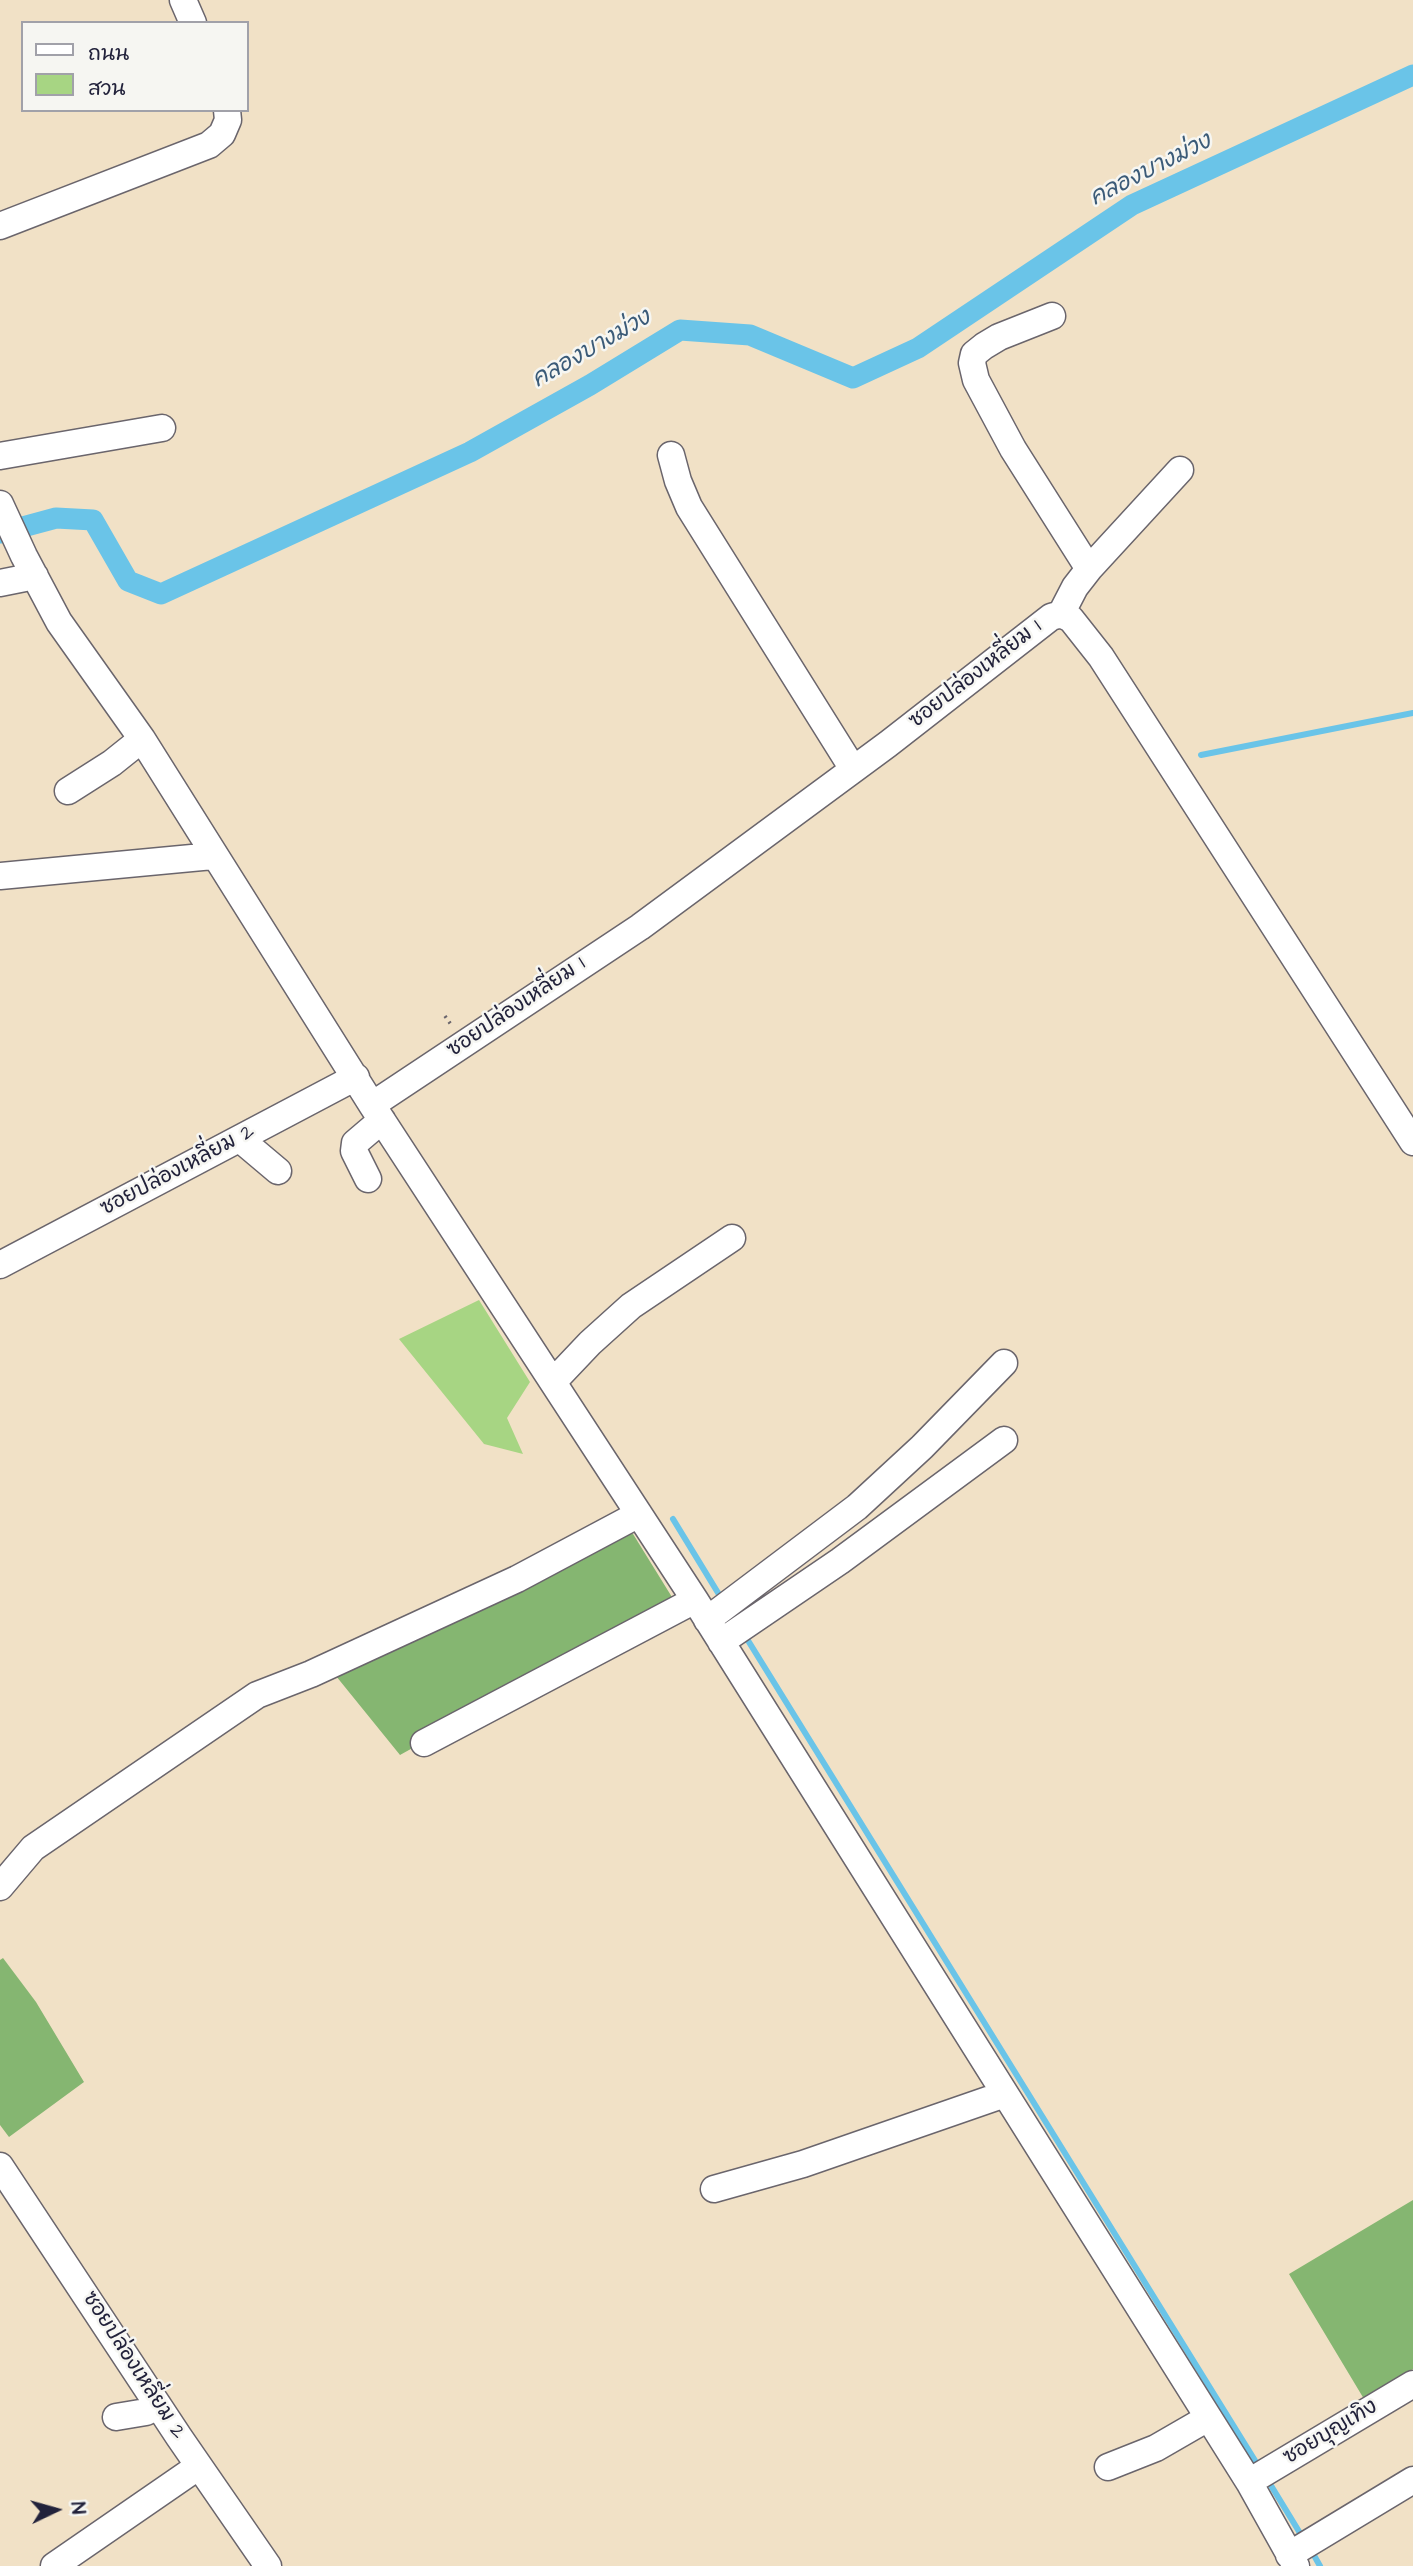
<!DOCTYPE html>
<html>
<head>
<meta charset="utf-8">
<style>
  body { margin:0 }
  #map { position:relative; width:1413px; height:2566px; overflow:hidden; background:#f1e1c6; font-family:"Architects Daughter","Playpen Sans Thai",sans-serif }
  canvas { display:block }
  .legend { position:absolute; left:21px; top:21px; width:228px; height:91px; box-sizing:border-box; background:#f6f6f2; border:2px solid #a1a1a9; margin:0; padding:9px 12px; list-style:none; font-size:21px; color:#22223b }
  .legend li { display:flex; align-items:center; gap:14px; height:35px }
  .legend b { width:35px; border:2px solid #a1a1a9 }
  .north { position:absolute; left:21px; top:2475px; width:70px; height:70px; -webkit-text-stroke:5px #f6f6f2; paint-order:stroke; rotate:85deg; font-size:19px; font-weight:700; line-height:28px; text-align:center; color:#22223b }
  .north::after { content:''; display:block; margin:auto; width:24px; height:32px; background:#22223b; clip-path:polygon(50% 0,100% 100%,50% 72%,0 100%) }
</style>
</head>
<body>
<div id="map">
<canvas width="1413" height="2566"></canvas>
<ul class="legend">
<li><b style="height:9px;background:#fff"></b>ถนน</li>
<li><b style="height:19px;background:#a7d583"></b>สวน</li>
</ul>
<div class="north">N</div>
</div>
<script>
const c = document.querySelector('canvas').getContext('2d');
c.lineJoin = 'round';
function fill(path, color) { c.fillStyle = color; c.fill(path, 'evenodd'); }
const shape = rows => new Path2D(rows.map(r => 'M' + r).join(''));
function trace(path, color, width, dash) { c.strokeStyle = color; c.lineWidth = width; c.lineCap = dash ? 'butt' : 'round'; c.setLineDash(dash || []); c.stroke(path); }
function write(font, color, halo, rows, align = 'center') {
  c.font = font + ' "Architects Daughter","Playpen Sans Thai",sans-serif'; c.lineWidth = 5; c.setLineDash([]); c.textBaseline = 'middle'; c.strokeStyle = halo; c.fillStyle = color; for (const [text, x, y, turn = 0] of rows) {
    c.save(); c.translate(x, y); c.rotate((+turn || 0) * Math.PI / 180); c.textAlign = isNaN(turn) ? turn : align; if (halo) c.strokeText(text, 0, 0); c.fillText(text, 0, 0); c.restore();
  }
}
const green = shape([
  [479,1300,530,1382,507,1418,523,1454,484,1444,399,1339]
]);
const forest = shape([
  [633,1534,675,1602,400,1755,336,1676,616,1535],
  [3,1958,36,2002,84,2082,9,2137,0,2125,0,1960],
  [1413,2200,1413,2369,1364,2399,1289,2274]
]);
const stream = shape([
  [1201,755,1413,713],
  [673,1519,723,1601],
  [744,1634,1259,2467],
  [1267,2479,1303,2538],
  [1311,2550,1320,2566]
]);
const canal = shape([
  [0,533,56,518,93,520,128,581,161,594,470,452,590,385,680,330,750,335,853,378,918,348,1132,205,1413,75]
]);
const path = shape([
  [445,1016,452,1026]
]);
const minor = shape([
  [183,0,193,23],
  [0,226,209,145,222,134,228,120,227,110],
  [1052,316,999,337,984,346,974,354,972,363,976,380,1013,449,1089,569],
  [671,455,678,481,689,507,853,769],
  [0,456,162,428],
  [0,504,24,556,59,622,142,739,372,1105,695,1600,1249,2482,1296,2566],
  [0,583,35,576],
  [1061,614,1075,587,1089,569,1180,470],
  [68,791,112,763,142,739],
  [0,876,213,856],
  [372,1105,640,927,888,744,1051,617,1061,614,1071,619,1101,657,1413,1142],
  [240,1139,278,1171],
  [368,1179,354,1151,355,1143,382,1120],
  [0,1265,356,1077],
  [553,1382,590,1343,631,1306,732,1238],
  [707,1620,857,1507,922,1447,1004,1363],
  [721,1642,840,1561,1004,1440],
  [424,1743,695,1600],
  [0,1887,33,1848,257,1695,311,1674,517,1579,639,1514],
  [0,2166,179,2437,268,2566],
  [714,2189,803,2164,1005,2094],
  [116,2417,146,2412,158,2405],
  [1108,2467,1156,2448,1208,2418],
  [1249,2482,1413,2384],
  [1289,2555,1413,2480],
  [54,2566,199,2466]
]);
const streetNames = [
  ["ซอยปล่องเหลี่ยม 1",976,675,-38],
  ["ซอยปล่องเหลี่ยม 1",517,1008,-34],
  ["ซอยปล่องเหลี่ยม 2",178,1171,-28],
  ["ซอยปล่องเหลี่ยม 2",133,2366,57],
  ["ซอยบุญเทิง",1331,2433,-31]
];
const waterNames = [
  ["คลองบางม่วง",1151,171,-27],
  ["คลองบางม่วง",592,350,-30]
];
fill(green, '#a7d583');
fill(forest, '#85b671');
trace(stream, '#6ac4e8', 6);
trace(canal, '#6ac4e8', 21);
trace(minor, '#6a656c', 29);
trace(path, '#6a656c', 3.5, [2, 5]);
trace(minor, '#fff', 26);
write('21px', '#22223b', '#f6f6f2', streetNames);
write('italic 23px', '#3b5b78', '#f6f6f2', waterNames);
</script>
</body>
</html>
